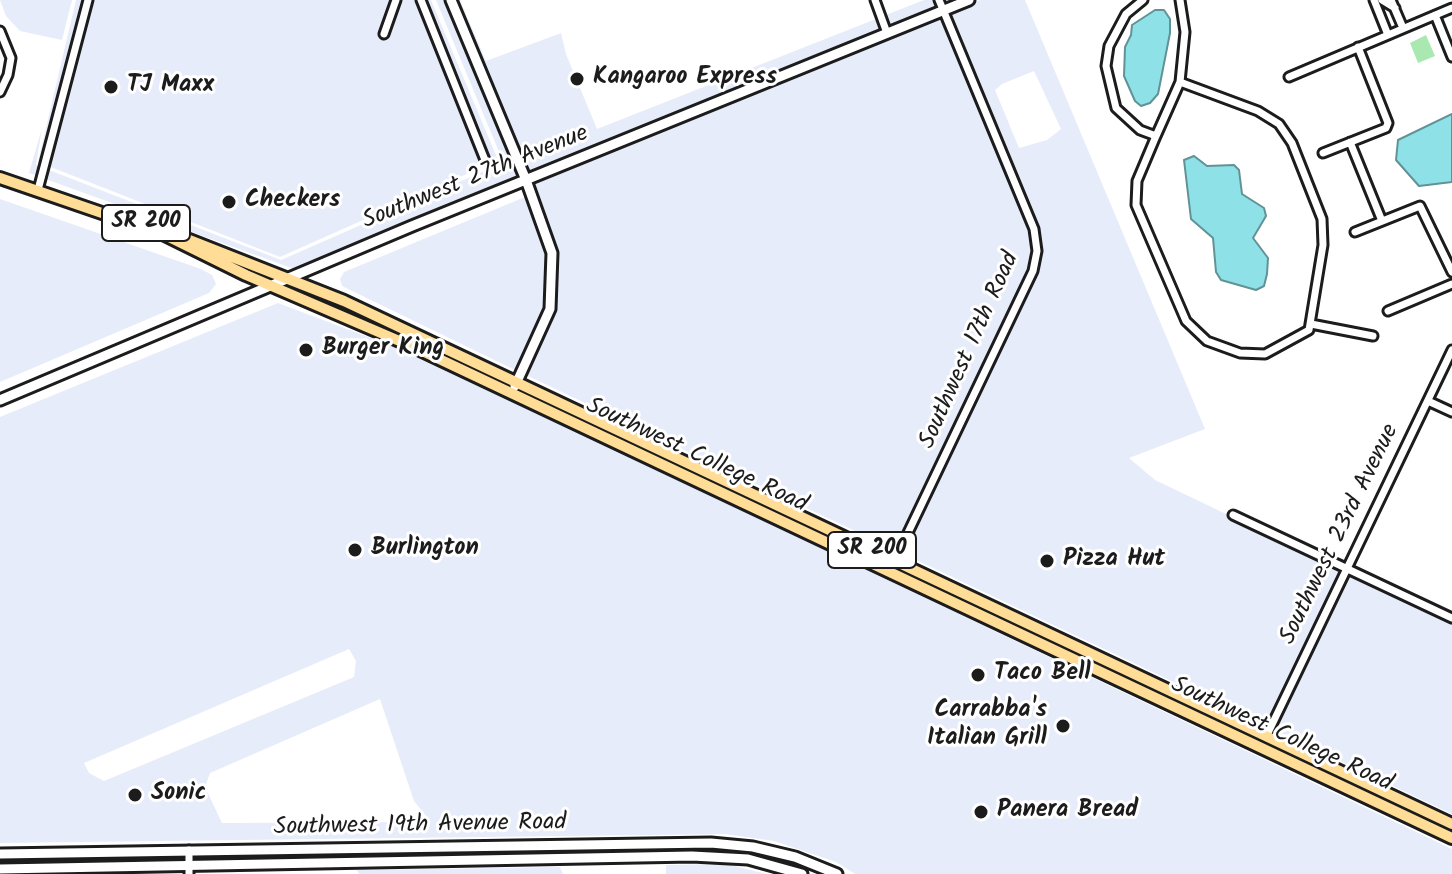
<!DOCTYPE html>
<html>
<head>
<meta charset="utf-8">
<style>
  body { margin:0 }
  canvas { display:block; background:#fff }
</style>
</head>
<body>
<canvas width="1452" height="874"></canvas>
<script>
const c = document.querySelector('canvas').getContext('2d');
c.lineJoin = 'round';
function fill(path, color) { c.fillStyle = color; c.fill(path, 'evenodd'); }
const shape = rows => new Path2D(rows.map(r => 'M' + r).join(''));
function trace(path, color, width, dash) { c.strokeStyle = color; c.lineWidth = width; c.lineCap = dash ? 'butt' : 'round'; c.setLineDash(dash || []); c.stroke(path); }
function write(font, color, halo, rows, align = 'center') {
  c.font = font + ' Kalam,sans-serif'; c.lineWidth = 6; c.setLineDash([]); c.textBaseline = 'middle'; c.strokeStyle = halo; c.fillStyle = color; for (const [text, x, y, turn = 0] of rows) {
    c.save(); c.translate(x, y); c.rotate((+turn || 0) * Math.PI / 180); c.textAlign = isNaN(turn) ? turn : align; if (halo) c.strokeText(text, 0, 0); c.fillText(text, 0, 0); c.restore();
  }
}
const built = shape([
  [0,0,72,0,62,40,20,31,6,16],
  [76,0,431,0,498,160,280,257,38,162],
  [436,0,445,0,520,178,297,270,29,173,42,128,36,165,281,260,500,164,502,159],
  [456,0,460,0,486,61,561,33,566,54,597,129,924,0,958,0,529,174],
  [980,0,1025,0,1205,429,1129,458,1155,480,1452,622,1452,814,526,375,554,310,558,283,556,252,532,182],
  [1034,71,1061,129,1047,140,1019,148,995,90,1002,84],
  [525,197,547,254,549,283,545,308,517,371,342,286,340,279,344,272],
  [0,199,201,269,212,275,216,284,209,293,0,382],
  [278,303,413,354,1452,849,1452,874,855,874,836,862,774,841,725,834,0,843,0,417],
  [349,649,356,661,354,677,104,781,89,773,84,763],
  [380,699,414,801,426,816,414,822,222,823,205,787,210,773],
  [727,864,766,874,666,874,666,865],
  [560,867,563,874,359,874,357,870]
]);
const green = shape([
  [1426,35,1435,56,1418,63,1410,43]
]);
const water = shape([
  [1155,10,1164,10,1170,19,1170,33,1158,94,1150,103,1141,106,1135,101,1124,76,1125,47,1131,35,1132,25,1155,10],
  [1452,114,1452,182,1419,186,1396,160,1398,140,1452,114],
  [1194,156,1207,166,1234,165,1239,170,1242,194,1264,208,1266,216,1253,238,1268,258,1267,274,1264,286,1256,290,1221,280,1216,272,1213,238,1191,219,1184,160,1194,156]
]);
const street = shape([
  [421,0,485,160],
  [875,0,887,33],
  [1143,0,1126,14,1109,46,1106,66,1116,108,1140,130,1156,136,1137,181,1136,205,1186,321,1207,341,1240,353,1265,354,1309,330,1323,245,1322,219,1292,143,1279,124,1258,111,1180,82,1185,32,1180,0],
  [1374,0,1388,35],
  [1382,0,1395,8],
  [1391,0,1403,28],
  [1435,15,1452,57],
  [0,31,11,58,8,75,0,92],
  [384,34,396,0],
  [1289,77,1452,8],
  [1156,136,1180,82],
  [1350,142,1382,221],
  [1323,153,1386,128,1388,123,1358,47],
  [39,186,88,0],
  [1355,232,1420,206,1452,272],
  [1388,311,1452,284],
  [1311,324,1373,336],
  [1428,401,1452,412],
  [1233,515,1452,618],
  [894,562,1033,271,1037,251,1034,229,939,0],
  [1266,737,1452,350],
  [189,850,189,874]
]);
const secondary = shape([
  [451,0,526,180,552,253,550,309,515,386],
  [0,400,412,226,969,0],
  [0,854,711,843,753,847,795,857,837,874],
  [0,869,692,856,748,859,802,874]
]);
const primary = shape([
  [0,178,163,234,246,275,418,349,1452,838],
  [179,236,344,301,1452,824]
]);
const markers = [
  [577,79,8,"#1c1c1c"],
  [111,87,8,"#1c1c1c"],
  [229,202,8,"#1c1c1c"],
  [306,350,8,"#1c1c1c"],
  [355,550,8,"#1c1c1c"],
  [1047,561,8,"#1c1c1c"],
  [978,675,8,"#1c1c1c"],
  [1063,726,8,"#1c1c1c"],
  [135,795,8,"#1c1c1c"],
  [981,812,8,"#1c1c1c"]
];
const shields = [
  [146,223,88],
  [872,550,88]
];
const shieldNames = [
  ["SR 200",146,223],
  ["SR 200",872,550]
];
const poiNames = [
  ["Kangaroo Express",593,79],
  ["TJ Maxx",127,87],
  ["Checkers",245,202],
  ["Burger King",322,350],
  ["Burlington",371,550],
  ["Pizza Hut",1063,561],
  ["Taco Bell",994,675],
  ["Carrabba's",1047,712,"right"],
  ["Italian Grill",1047,740,"right"],
  ["Sonic",151,795],
  ["Panera Bread",997,812]
];
const streetNames = [
  ["Southwest 27th Avenue",476,179,-22],
  ["Southwest 17th Road",971,351,-66],
  ["Southwest College Road",696,457,25],
  ["Southwest 23rd Avenue",1341,535,-64],
  ["Southwest College Road",1281,736,25],
  ["Southwest 19th Avenue Road",420,827,-1]
];
fill(built, '#e7ecfa');
fill(green, '#a9e8b0');
fill(water, '#8fe1e8');
trace(water, '#619296', 2);
trace(street, '#1c1c1c', 13);
trace(secondary, '#1c1c1c', 15);
trace(primary, '#1c1c1c', 16);
trace(street, '#fff', 7);
trace(secondary, '#fff', 9);
trace(primary, '#ffdd96', 10);
for (const [x, y, r, color] of markers) { const dot = new Path2D(); dot.arc(x, y, r, 0, 2 * Math.PI); c.fillStyle = color; c.fill(dot); trace(dot, '#fff', 3); }
for (const [x, y, w] of shields) { const box = new Path2D(); box.roundRect(x - w / 2, y - 18, w, 36, 6); c.fillStyle = '#fff'; c.fill(box); trace(box, '#1c1c1c', 2); }
write('bold 22px', '#1c1c1c', null, shieldNames);
write('bold 24px', '#1c1c1c', '#fff', poiNames, 'left');
write('24px', '#1c1c1c', '#fff', streetNames);
</script>
</body>
</html>
